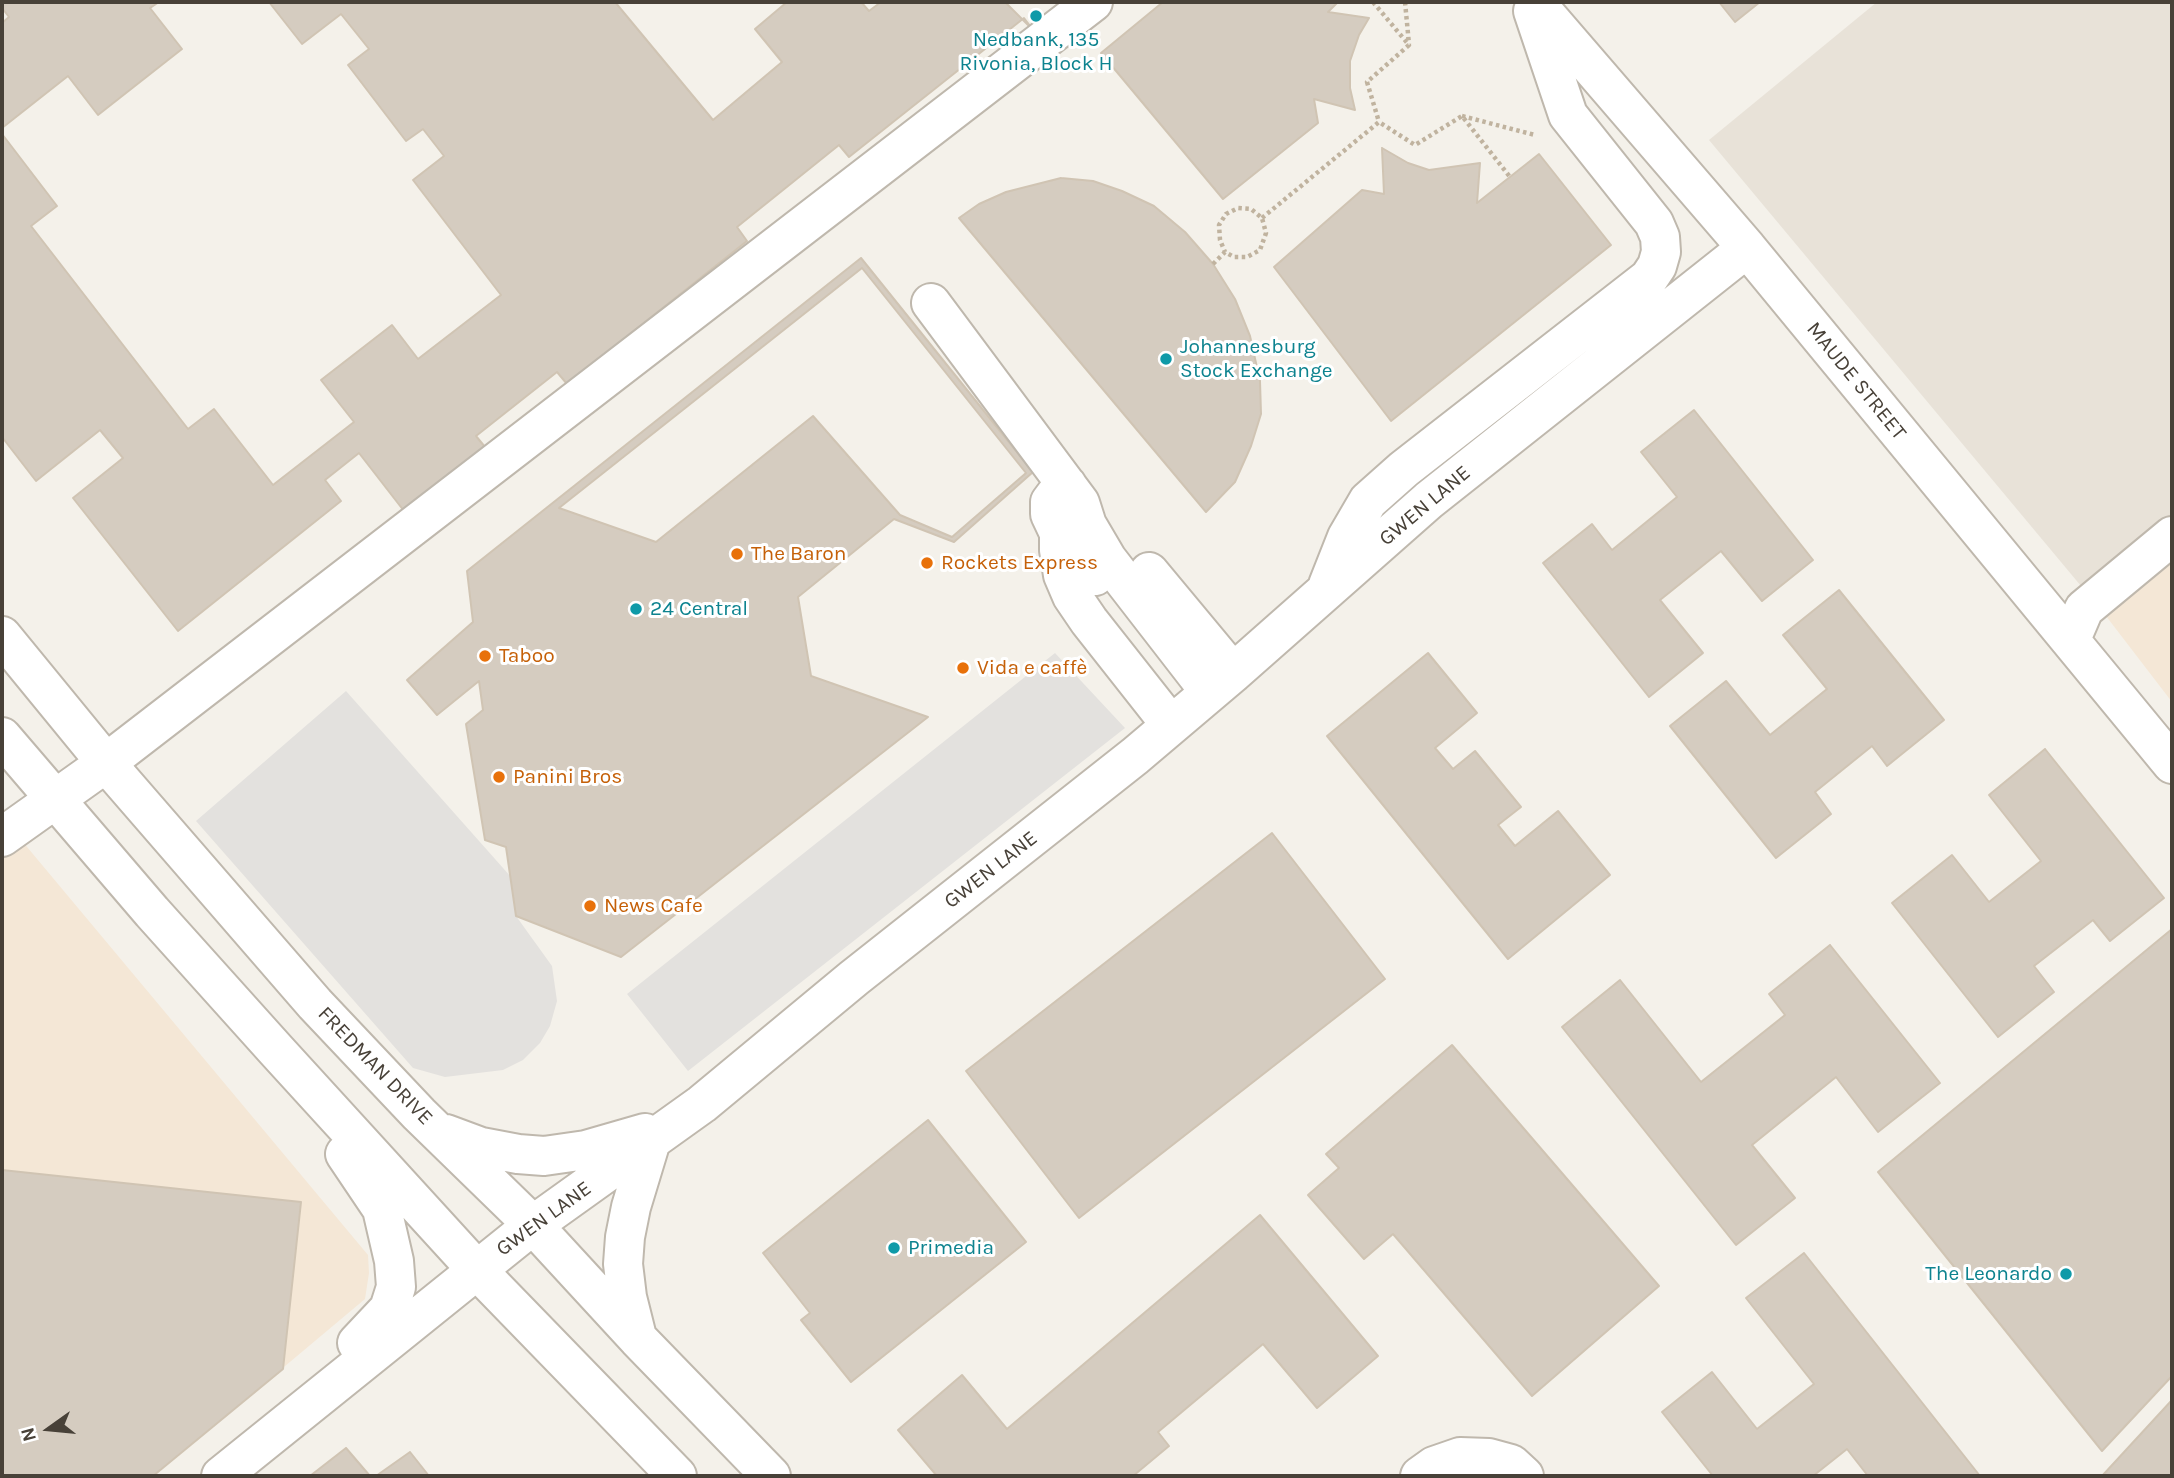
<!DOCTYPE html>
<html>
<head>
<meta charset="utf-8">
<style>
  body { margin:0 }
  #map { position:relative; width:2174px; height:1478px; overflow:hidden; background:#f4f1ea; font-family:Karla,sans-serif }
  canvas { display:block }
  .frame { position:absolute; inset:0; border:4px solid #484138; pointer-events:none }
  .north { position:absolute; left:14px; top:1394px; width:70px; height:70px; -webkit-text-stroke:5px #fff; paint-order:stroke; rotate:255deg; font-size:19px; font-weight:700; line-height:28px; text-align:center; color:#484138 }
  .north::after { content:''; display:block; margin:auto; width:24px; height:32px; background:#484138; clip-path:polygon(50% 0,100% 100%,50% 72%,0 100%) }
</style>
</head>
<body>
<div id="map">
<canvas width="2174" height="1478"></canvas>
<div class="frame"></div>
<div class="north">N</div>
</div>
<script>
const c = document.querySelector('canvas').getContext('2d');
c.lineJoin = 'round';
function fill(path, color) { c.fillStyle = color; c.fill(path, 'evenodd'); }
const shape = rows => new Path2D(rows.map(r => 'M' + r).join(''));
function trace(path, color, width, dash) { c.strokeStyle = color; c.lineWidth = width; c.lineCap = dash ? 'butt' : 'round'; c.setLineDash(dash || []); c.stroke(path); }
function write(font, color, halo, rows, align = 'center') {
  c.font = font + ' Karla,sans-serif'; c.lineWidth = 6; c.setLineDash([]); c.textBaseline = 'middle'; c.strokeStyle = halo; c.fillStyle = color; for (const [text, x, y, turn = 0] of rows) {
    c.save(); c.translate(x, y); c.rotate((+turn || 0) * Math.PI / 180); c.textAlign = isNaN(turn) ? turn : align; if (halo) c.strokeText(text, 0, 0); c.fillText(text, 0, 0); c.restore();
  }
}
const residential = shape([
  [1877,2,2172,2,2172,562,2106,616,1709,140]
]);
const commercial = shape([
  [2172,562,2172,702,2106,616],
  [2,817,368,1255,369,1273,365,1299,154,1476,2,1476]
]);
const parking = shape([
  [1055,653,1125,728,688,1071,627,994],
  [346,691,511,877,516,916,552,966,557,1001,550,1026,540,1043,523,1060,503,1070,445,1077,413,1068,196,821]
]);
const building = shape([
  [2,2,159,2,150,8,182,49,98,115,68,76,2,128,2,23,9,17,2,8,2,2],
  [269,2,615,2,713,120,782,62,755,29,787,2,861,2,869,11,881,2,1070,2,1034,31,1024,18,849,157,839,145,737,227,747,241,567,384,557,372,476,436,485,447,404,511,359,453,325,480,341,501,178,631,73,498,123,458,100,430,36,481,2,437,2,134,57,206,31,226,188,429,214,409,273,485,354,422,321,380,392,325,418,359,501,295,413,180,444,156,423,129,406,141,348,65,369,49,341,14,302,44,269,2],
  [1005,2,1070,2,1034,31,1005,2],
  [1163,2,1338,2,1328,12,1369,18,1359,35,1350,61,1350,88,1355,110,1314,99,1318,123,1223,199,1101,53,1163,2],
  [1719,2,1760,2,1735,22,1719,2],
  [1382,148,1408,163,1429,170,1480,163,1477,203,1539,154,1611,245,1391,421,1274,267,1362,190,1384,194,1382,148],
  [1061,178,1093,181,1122,191,1154,206,1185,232,1213,264,1235,299,1250,336,1260,381,1261,414,1251,446,1235,482,1206,512,959,218,979,204,1006,192,1061,178],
  [861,258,1033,472,954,542,894,519,798,597,811,676,928,717,621,957,516,916,506,847,485,840,466,724,483,710,479,681,437,715,407,680,473,622,467,571,861,258],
  [862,268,1026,473,952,537,900,515,813,416,656,542,559,508,862,268],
  [1694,410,1813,560,1762,601,1721,551,1660,600,1703,653,1649,697,1543,563,1592,524,1612,550,1677,497,1641,452,1694,410],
  [1839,590,1944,720,1887,766,1872,746,1815,792,1831,814,1776,858,1670,726,1726,681,1770,735,1827,689,1783,635,1839,590],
  [1428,653,1477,713,1435,748,1453,769,1475,751,1521,807,1498,825,1515,846,1558,811,1610,875,1508,959,1327,736,1428,653],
  [2045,749,2164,898,2110,941,2093,920,2034,966,2054,992,1998,1037,1892,903,1952,855,1989,902,2041,861,1989,795,2045,749],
  [1272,833,1385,979,1079,1218,966,1071,1272,833],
  [2172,929,2172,1376,2102,1451,1878,1172,2172,929],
  [1830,945,1940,1083,1878,1132,1836,1077,1752,1145,1795,1198,1736,1245,1562,1027,1620,980,1701,1082,1785,1015,1769,994,1830,945],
  [1452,1045,1659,1286,1532,1396,1393,1234,1364,1259,1308,1195,1339,1168,1326,1154,1452,1045],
  [928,1120,1026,1242,851,1382,801,1320,810,1313,763,1253,928,1120],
  [2,1170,301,1202,283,1369,153,1476,2,1476,2,1170],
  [1260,1215,1378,1356,1317,1408,1263,1344,1158,1432,1169,1446,1133,1476,937,1476,898,1430,962,1375,1007,1429,1260,1215],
  [1804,1253,1980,1476,1868,1476,1847,1449,1813,1476,1713,1476,1662,1412,1712,1372,1757,1429,1814,1384,1746,1298,1804,1253],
  [2172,1400,2172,1476,2102,1476,2172,1400],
  [346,1448,370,1476,310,1476,346,1448],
  [410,1452,429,1476,376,1476,410,1452]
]);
const path = shape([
  [1373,2,1409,45,1367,82,1379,122],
  [1405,2,1409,44],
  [1462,116,1535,135],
  [1262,218,1379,122,1415,145,1462,116,1510,177],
  [1213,264,1225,252,1234,257,1247,257,1260,250,1266,233,1262,218,1251,209,1238,208,1226,214,1219,225,1220,240,1225,252]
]);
const minor = shape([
  [1535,2,1747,248,2172,764],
  [931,303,1080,503,1087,525,1107,559,1210,692],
  [1067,485,1056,494,1050,502,1050,514,1059,533,1074,547,1095,576],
  [1059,533,1059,550,1063,575,1072,596,1089,621,1171,725],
  [1149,572,1233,673],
  [1328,585,1347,537,1368,501,1404,469,1649,278,1657,266,1661,252,1660,237,1654,223,1568,115,1533,11],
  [2061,628,2075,630,2084,609,2172,536],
  [2,636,106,763,315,1004,419,1114,533,1225,638,1339,771,1476],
  [2,737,152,912,276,1050,476,1269,677,1476],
  [2,837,106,763,1093,2],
  [446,1134,481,1147,518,1154,544,1156,586,1150,645,1133],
  [345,1154,382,1209,394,1261,396,1287,389,1309,357,1343],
  [637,1337,627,1297,623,1264,625,1237,631,1207,651,1141],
  [221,1476,533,1225,702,1104,854,978,1135,756,1233,673,1429,500,1747,248],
  [1420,1476,1434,1466,1460,1457,1489,1458,1511,1464,1524,1476]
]);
const markers = [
  [1036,16,7,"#0f9aa8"],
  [1166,359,7,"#0f9aa8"],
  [737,554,7,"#e8710a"],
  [927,563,7,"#e8710a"],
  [636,609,7,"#0f9aa8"],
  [485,656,7,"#e8710a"],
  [963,668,7,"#e8710a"],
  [499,777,7,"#e8710a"],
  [590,906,7,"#e8710a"],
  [894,1248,7,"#0f9aa8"],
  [2066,1274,7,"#0f9aa8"]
];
const cultureNames = [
  ["Nedbank, 135",1036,40,"center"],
  ["Rivonia, Block H",1036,64,"center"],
  ["Johannesburg",1180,347],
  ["Stock Exchange",1180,371],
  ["24 Central",650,609],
  ["Primedia",908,1248],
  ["The Leonardo",2052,1274,"right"]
];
const streetNames = [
  ["MAUDE STREET",1856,381,51],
  ["GWEN LANE",1425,506,-40],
  ["GWEN LANE",991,870,-38],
  ["FREDMAN DRIVE",375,1066,46],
  ["GWEN LANE",544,1219,-36]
];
const foodNames = [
  ["The Baron",751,554],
  ["Rockets Express",941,563],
  ["Taboo",499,656],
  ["Vida e caffè",977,668],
  ["Panini Bros",513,777],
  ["News Cafe",604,906]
];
fill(residential, '#e8e2d8');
fill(commercial, '#f4e7d6');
fill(parking, '#e3e1de');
fill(building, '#d5ccc0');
trace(building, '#d0c4b3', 2);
trace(minor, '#bfb8ad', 42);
trace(path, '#c0b39f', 4.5, [3.5, 3.5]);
trace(minor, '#fff', 38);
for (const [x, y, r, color] of markers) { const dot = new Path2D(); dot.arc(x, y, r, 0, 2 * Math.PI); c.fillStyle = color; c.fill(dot); trace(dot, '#fff', 2.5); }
write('21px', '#0d838f', '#fff', cultureNames, 'left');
write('21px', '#484138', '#fff', streetNames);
write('21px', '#c56008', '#fff', foodNames, 'left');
</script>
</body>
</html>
